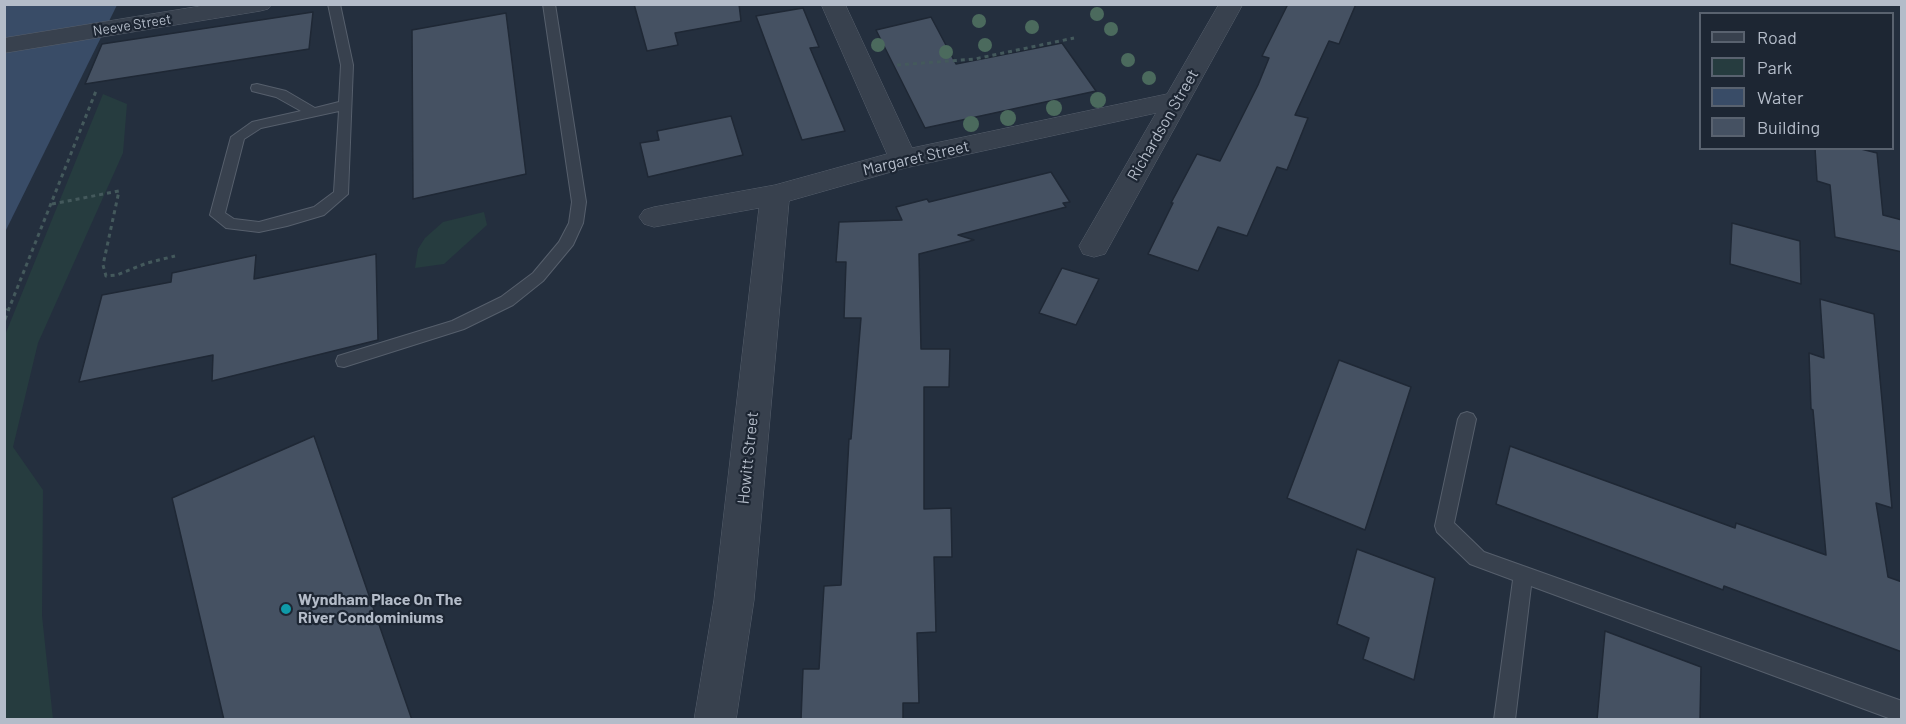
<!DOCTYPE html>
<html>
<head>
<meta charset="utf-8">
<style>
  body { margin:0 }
  #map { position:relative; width:1906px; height:724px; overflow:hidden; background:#242f3e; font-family:Barlow,sans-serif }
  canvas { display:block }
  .frame { position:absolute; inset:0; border:6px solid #b4bcc9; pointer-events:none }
  .legend { position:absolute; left:1699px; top:12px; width:195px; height:138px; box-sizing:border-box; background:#1d2633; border:2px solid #59626f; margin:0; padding:8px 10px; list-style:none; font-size:18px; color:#b4bcc9 }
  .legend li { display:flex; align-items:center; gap:12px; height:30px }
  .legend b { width:30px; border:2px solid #59626f }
</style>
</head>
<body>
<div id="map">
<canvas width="1906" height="724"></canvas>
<div class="frame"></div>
<ul class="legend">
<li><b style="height:8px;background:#38414e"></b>Road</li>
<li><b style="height:16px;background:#263c3f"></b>Park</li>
<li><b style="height:16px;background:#394c67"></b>Water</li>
<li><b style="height:16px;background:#455162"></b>Building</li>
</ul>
</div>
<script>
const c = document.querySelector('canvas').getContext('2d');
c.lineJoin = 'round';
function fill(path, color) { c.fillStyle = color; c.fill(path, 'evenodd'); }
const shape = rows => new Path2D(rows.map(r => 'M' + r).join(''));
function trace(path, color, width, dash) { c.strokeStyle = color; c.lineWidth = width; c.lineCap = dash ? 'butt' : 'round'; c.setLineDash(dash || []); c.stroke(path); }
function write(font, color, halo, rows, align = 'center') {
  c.font = font + ' Barlow,sans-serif'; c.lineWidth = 4.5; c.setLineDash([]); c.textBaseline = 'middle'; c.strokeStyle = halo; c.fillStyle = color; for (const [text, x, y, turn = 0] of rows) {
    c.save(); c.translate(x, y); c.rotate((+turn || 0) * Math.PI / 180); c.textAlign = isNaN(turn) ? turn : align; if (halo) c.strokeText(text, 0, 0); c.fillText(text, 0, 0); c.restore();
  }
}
const green = shape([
  [103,94,127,104,123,153,38,343,13,447,43,490,42,616,53,719,5,719,5,335],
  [484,212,487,225,444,264,415,268,418,249,425,238,443,222]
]);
const water = shape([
  [5,5,117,5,5,232]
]);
const building = shape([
  [634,4,739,4,741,21,675,33,678,45,647,51,634,4],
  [1288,4,1356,4,1339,44,1329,41,1295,115,1308,118,1287,170,1277,167,1247,236,1218,227,1198,271,1148,254,1173,203,1171,203,1197,154,1220,161,1258,85,1269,58,1262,56,1288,4],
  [803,8,819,47,810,48,845,131,802,140,756,16,803,8],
  [313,12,309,49,85,84,102,44,313,12],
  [506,13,526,174,413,199,412,30,506,13],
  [931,17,956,64,1062,43,1096,91,925,128,876,30,931,17],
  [731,116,743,155,648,177,640,143,659,140,657,131,731,116],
  [1815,148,1857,148,1877,153,1883,215,1902,220,1902,252,1835,237,1830,185,1817,181,1815,148],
  [1051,172,1070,202,1063,203,1066,207,958,235,974,240,919,254,921,349,950,349,949,387,924,387,924,509,951,508,952,557,934,557,936,632,917,633,919,703,903,703,903,720,801,720,803,669,819,669,824,586,841,585,849,439,851,439,861,318,844,318,846,262,836,262,839,222,902,220,896,207,927,199,929,202,1051,172],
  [1732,223,1800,241,1801,284,1730,264,1732,223],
  [376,254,378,340,212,381,213,355,79,382,102,295,171,282,172,273,256,255,254,279,376,254],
  [1062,268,1099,279,1076,325,1039,313,1062,268],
  [1820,299,1874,314,1892,508,1876,503,1888,577,1902,582,1902,652,1724,586,1723,590,1496,504,1510,446,1735,528,1736,523,1826,555,1813,410,1811,409,1809,353,1824,358,1820,299],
  [1339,360,1411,387,1365,530,1287,498,1339,360],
  [314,436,412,720,224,720,172,498,314,436],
  [1357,549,1435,578,1414,680,1363,659,1369,638,1337,624,1357,549],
  [1605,631,1701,667,1700,720,1597,720,1605,631]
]);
const pathFar1 = shape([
  [897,65,975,59,1074,38],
  [52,204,119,191,103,265,106,276,117,275,147,263,175,256],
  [8,311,96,91]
]);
const path = shape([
  [4,320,8,309]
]);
const service = shape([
  [328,4,340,4,353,65,348,194,324,215,287,226,259,232,226,228,210,215,231,137,252,122,301,111,276,97,252,91,251,88,252,85,257,84,286,91,315,108,339,102,341,65,328,4],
  [339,111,334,192,314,207,259,222,234,219,225,213,244,139,261,128,339,111],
  [543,4,555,4,586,202,583,223,573,245,543,281,513,305,464,329,344,367,338,366,336,361,338,356,452,321,501,297,533,273,559,242,569,223,572,202,543,4],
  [1467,412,1473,414,1476,419,1454,523,1484,552,1902,701,1902,720,1894,720,1531,586,1515,720,1494,720,1513,580,1470,564,1437,532,1435,526,1458,419,1461,414,1467,412]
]);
const minor = shape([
  [213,4,272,4,268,9,260,11,4,53,4,38,213,4],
  [821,4,845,4,912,148,1167,94,1219,4,1243,4,1105,254,1094,257,1083,254,1079,246,1156,113,905,168,789,201,754,600,736,720,694,720,714,600,759,208,654,227,644,224,639,217,644,210,654,207,775,185,887,154,821,4]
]);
const trees = [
  [1097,14,7],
  [979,21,7],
  [1032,27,7],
  [1111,29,7],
  [878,45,7],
  [985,45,7],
  [946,52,7],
  [1128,60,7],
  [1149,78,7],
  [1098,100,8],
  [1054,108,8],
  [1008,118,8],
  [971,124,8]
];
const markers = [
  [286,609,6,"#0f9aa8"]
];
const farStreetnames = [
  ["Neeve Street",132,25,-9]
];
const streetNames = [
  ["Richardson Street",1163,125,-60],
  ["Margaret Street",916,158,-13],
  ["Howitt Street",748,458,-84]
];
const poiNames = [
  ["Wyndham Place On The",298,600],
  ["River Condominiums",298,618]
];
fill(green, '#263c3f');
fill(water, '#394c67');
fill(building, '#455162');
trace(building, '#1f2835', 1.5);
trace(service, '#565f6c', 2);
trace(minor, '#565f6c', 1);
trace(pathFar1, '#44595c', 3, [4, 4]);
trace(path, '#44595c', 4.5, [5, 5]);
fill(service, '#38414e');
fill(minor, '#38414e');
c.fillStyle = '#4b6a5d';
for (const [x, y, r] of trees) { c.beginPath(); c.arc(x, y, r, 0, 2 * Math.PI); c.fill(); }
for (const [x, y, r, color] of markers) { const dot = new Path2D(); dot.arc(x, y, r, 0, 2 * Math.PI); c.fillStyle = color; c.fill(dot); trace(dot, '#1d2633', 2); }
write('14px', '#b4bcc9', '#1d2633', farStreetnames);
write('16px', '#b4bcc9', '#1d2633', streetNames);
write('bold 16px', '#b4bcc9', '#1d2633', poiNames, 'left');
</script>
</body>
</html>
